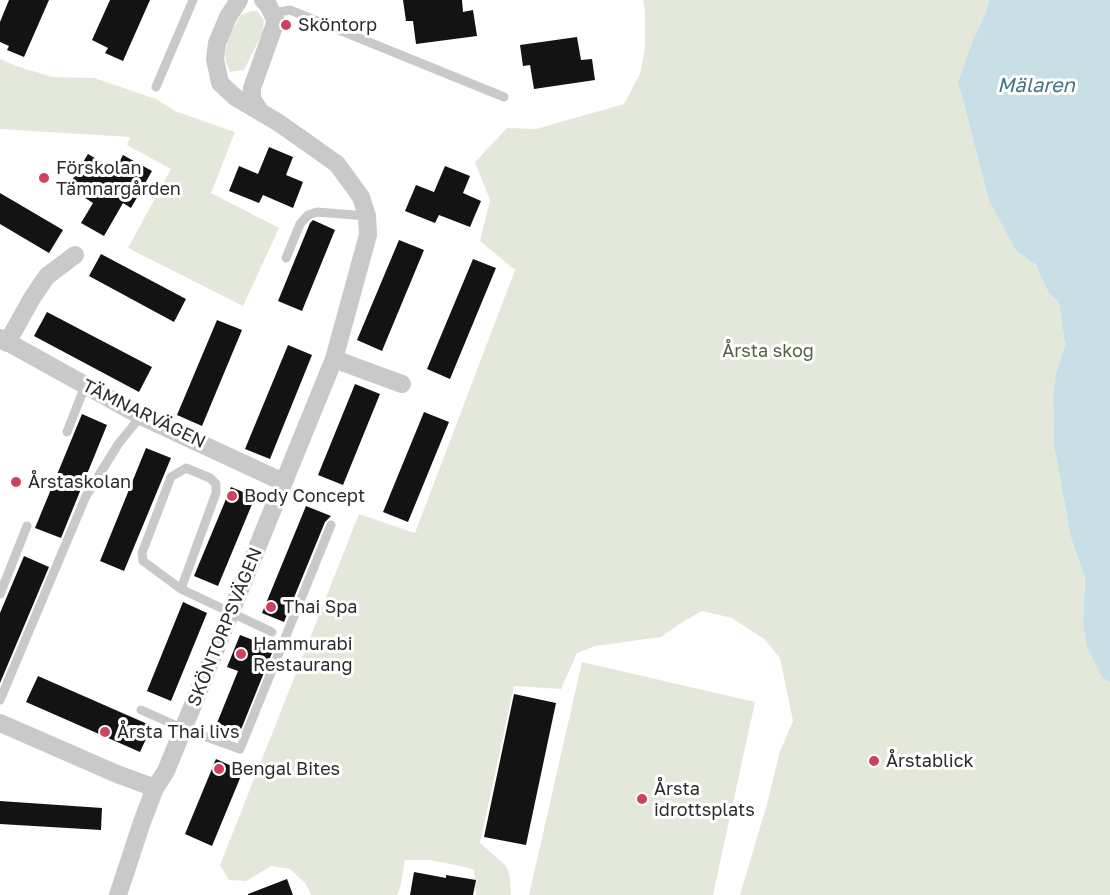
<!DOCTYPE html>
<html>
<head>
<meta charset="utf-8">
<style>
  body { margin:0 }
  canvas { display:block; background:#fff }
</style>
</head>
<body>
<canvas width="1110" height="895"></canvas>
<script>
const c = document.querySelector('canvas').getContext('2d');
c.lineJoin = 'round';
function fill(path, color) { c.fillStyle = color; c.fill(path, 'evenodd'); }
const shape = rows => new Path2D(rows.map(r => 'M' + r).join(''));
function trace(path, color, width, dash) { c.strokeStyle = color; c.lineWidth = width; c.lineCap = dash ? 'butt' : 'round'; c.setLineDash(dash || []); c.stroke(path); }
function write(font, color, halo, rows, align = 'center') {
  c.font = font + ' "Golos Text",sans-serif'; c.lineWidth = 6; c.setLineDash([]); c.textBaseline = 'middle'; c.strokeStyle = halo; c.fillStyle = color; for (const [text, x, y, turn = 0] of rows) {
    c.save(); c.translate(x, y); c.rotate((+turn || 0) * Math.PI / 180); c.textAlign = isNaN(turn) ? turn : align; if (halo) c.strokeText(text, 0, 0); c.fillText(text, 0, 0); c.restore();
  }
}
const green = shape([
  [643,0,989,0,987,9,972,42,958,82,989,201,1016,251,1036,265,1048,292,1059,303,1065,345,1056,373,1053,396,1054,446,1071,538,1085,578,1083,624,1102,676,1110,682,1110,895,740,895,767,804,780,751,793,721,780,658,764,639,732,618,702,611,684,621,661,637,595,646,577,653,561,689,514,686,480,843,506,866,510,877,511,895,476,895,474,870,461,866,429,860,405,860,400,888,397,895,311,895,306,884,290,869,271,866,246,881,229,880,220,865,359,514,415,533,515,270,480,241,490,200,475,162,507,128,536,129,624,104,640,74,645,48,645,11],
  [251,11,257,11,264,20,263,32,244,70,230,72,226,62,225,53,229,36,241,15],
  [0,59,16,66,52,77,94,78,156,99,175,111,235,132,211,193,279,228,243,306,128,248,171,169,127,145,130,137,0,129],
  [582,662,755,702,713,895,529,895]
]);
const water = shape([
  [989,0,1110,0,1110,682,1102,677,1087,647,1083,624,1085,578,1071,538,1054,446,1053,396,1056,373,1065,345,1059,303,1048,292,1036,265,1016,251,989,201,958,82,972,42,987,9]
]);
const building = shape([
  [9,0,49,0,24,57,7,50,9,46,0,42,0,22],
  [110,0,150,0,123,61,105,53,108,48,92,40],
  [403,0,462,0,463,12,473,10,477,36,416,44,413,21,406,21],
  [577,37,581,60,592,59,595,80,534,89,530,65,523,66,520,45],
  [269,147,293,157,286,175,303,182,293,208,263,195,259,203,229,191,239,166,258,174],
  [88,154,115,170,123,155,152,171,131,208,123,203,104,236,81,223,93,203,68,187],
  [445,166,470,176,463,193,481,201,470,227,439,215,435,223,405,211,416,185,434,192],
  [0,193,63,230,49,253,0,224],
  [313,220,335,230,302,311,278,301,310,223],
  [399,240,424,250,382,351,357,340],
  [101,254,186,299,174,322,89,276],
  [473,259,496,268,450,379,427,369],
  [47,312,152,367,139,392,34,336],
  [217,320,242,330,202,426,177,415],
  [288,345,312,355,270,459,245,449],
  [355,384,380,394,343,485,318,475],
  [424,412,449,422,408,522,383,512],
  [82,414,107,425,61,538,35,528],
  [146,448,171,458,124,571,100,561],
  [231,487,255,497,218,586,194,576],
  [306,506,331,516,325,522,284,622,262,613],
  [24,556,49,567,0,683,0,613],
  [183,602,207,613,171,701,147,691],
  [240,635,274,648,240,732,217,723,238,671,227,667],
  [38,676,152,726,140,752,26,702],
  [514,694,556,703,526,845,484,837],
  [216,759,243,771,212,846,185,834],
  [0,801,102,808,101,830,0,824],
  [414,872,446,878,446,875,476,880,473,895,410,895],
  [287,879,293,895,248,895,248,894]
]);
const service = shape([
  [273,13,290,10,504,97],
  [156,87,193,0],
  [286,258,300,224,308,215,317,212,367,216],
  [67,432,85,386],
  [181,589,216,493,216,484,210,478,186,468,171,477,142,553,143,561,181,589,272,632],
  [0,594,27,526],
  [0,700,86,496,119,443,141,416],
  [141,710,184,729,240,749,331,525]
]);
const minor = shape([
  [260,111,252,99,252,88,276,21,268,5,263,0],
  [0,338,141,416,283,482],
  [7,343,32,298,47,276,75,255],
  [334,359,402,384],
  [0,723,117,774,155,788],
  [118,895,142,822,155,788,166,771,334,359,368,235,367,216,361,197,337,164,279,123,235,97,220,83,215,59,217,43,228,17,239,0]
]);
const markers = [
  [286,25,6,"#d0415f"],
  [44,178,6,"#d0415f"],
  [16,482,6,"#d0415f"],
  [232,496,6,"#d0415f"],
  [271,607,6,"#d0415f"],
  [241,654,6,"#d0415f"],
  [105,732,6,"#d0415f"],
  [874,761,6,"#d0415f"],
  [219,769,6,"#d0415f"],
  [642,799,6,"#d0415f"]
];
const poiNames = [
  ["Sköntorp",298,25],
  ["Förskolan",56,168],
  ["Tämnargården",56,189],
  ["Årstaskolan",28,482],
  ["Body Concept",244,496],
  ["Thai Spa",283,607],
  ["Hammurabi",253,644],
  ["Restaurang",253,665],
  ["Årsta Thai livs",117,732],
  ["Årstablick",886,761],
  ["Bengal Bites",231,769],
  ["Årsta",654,789],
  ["idrottsplats",654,810]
];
const parkNames = [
  ["Årsta skog",768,351]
];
const streetNames = [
  ["TÄMNARVÄGEN",144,414,26],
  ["SKÖNTORPSVÄGEN",225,627,-68]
];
const waterNames = [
  ["Mälaren",1036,86]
];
fill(green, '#e4e8db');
fill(water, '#c9dfe6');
fill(building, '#131313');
trace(service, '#c9c9c9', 9);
trace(minor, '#c9c9c9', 18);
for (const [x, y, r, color] of markers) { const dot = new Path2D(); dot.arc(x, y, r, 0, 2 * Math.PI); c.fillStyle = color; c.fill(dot); trace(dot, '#fff', 2); }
write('18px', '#2c2c2c', '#fff', poiNames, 'left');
write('18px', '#54623f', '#fff', parkNames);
write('18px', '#2c2c2c', '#fff', streetNames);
write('italic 20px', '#447484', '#fff', waterNames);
</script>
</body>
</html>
